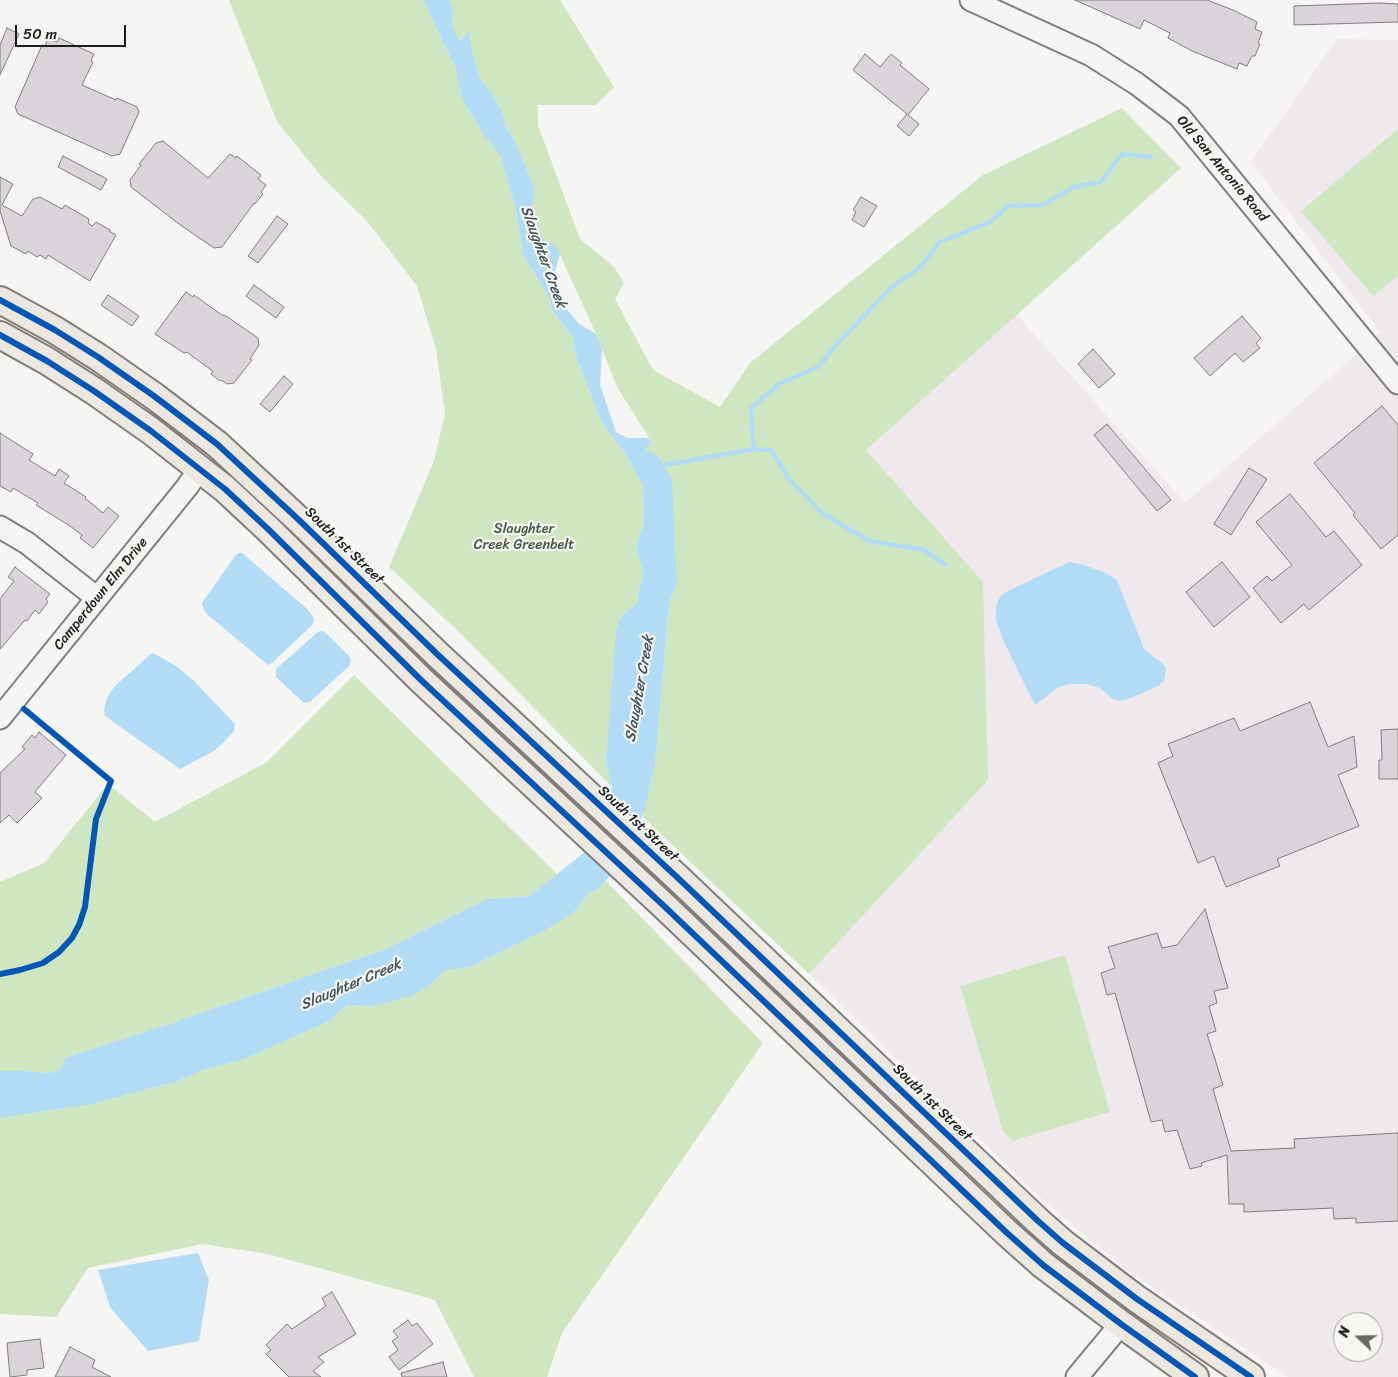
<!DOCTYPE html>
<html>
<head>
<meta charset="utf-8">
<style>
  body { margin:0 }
  #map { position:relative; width:1398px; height:1377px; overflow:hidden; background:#f5f5f3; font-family:Sriracha,sans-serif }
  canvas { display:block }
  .north { position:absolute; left:1333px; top:1312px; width:50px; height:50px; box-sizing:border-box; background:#f6f6f2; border:1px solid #9f9f9c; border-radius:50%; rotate:291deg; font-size:14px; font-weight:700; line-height:20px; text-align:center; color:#1c1c1c }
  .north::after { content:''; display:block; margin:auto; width:18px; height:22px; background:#686867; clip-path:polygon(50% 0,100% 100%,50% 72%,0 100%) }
  .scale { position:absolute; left:15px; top:25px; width:111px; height:22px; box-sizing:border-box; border:2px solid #1c1c1c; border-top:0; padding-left:6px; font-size:15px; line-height:18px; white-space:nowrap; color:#1c1c1c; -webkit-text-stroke:4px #f6f6f2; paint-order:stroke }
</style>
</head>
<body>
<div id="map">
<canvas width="1398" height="1377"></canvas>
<div class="north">N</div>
<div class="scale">50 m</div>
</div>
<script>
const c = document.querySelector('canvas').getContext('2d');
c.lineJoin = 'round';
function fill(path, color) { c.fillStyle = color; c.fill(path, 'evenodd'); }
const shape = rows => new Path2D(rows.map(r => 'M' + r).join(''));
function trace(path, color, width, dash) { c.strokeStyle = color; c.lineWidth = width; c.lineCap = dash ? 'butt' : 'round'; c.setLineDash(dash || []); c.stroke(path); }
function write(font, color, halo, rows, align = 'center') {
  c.font = font + ' Sriracha,sans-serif'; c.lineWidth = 4.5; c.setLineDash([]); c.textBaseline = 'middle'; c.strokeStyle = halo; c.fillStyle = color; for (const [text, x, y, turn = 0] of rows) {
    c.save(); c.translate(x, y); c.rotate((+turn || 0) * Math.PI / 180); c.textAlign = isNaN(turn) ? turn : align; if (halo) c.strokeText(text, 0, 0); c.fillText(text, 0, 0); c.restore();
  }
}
const built = shape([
  [1337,39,1398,40,1398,1377,1288,1377,1123,1267,1045,1202,809,974,642,816,655,765,667,630,1016,314,1185,503,1357,354,1380,332,1251,162],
  [1343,1322,1373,1322,1373,1352,1343,1352]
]);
const green = shape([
  [229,0,423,0,455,67,461,97,485,137,500,155,515,206,523,254,550,300,551,310,572,337,577,359,602,423,625,453,643,486,644,523,636,547,644,575,639,588,638,602,621,616,606,762,612,787,458,631,389,567,434,461,445,414,436,349,417,286,367,221,322,177,277,122],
  [449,0,560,0,614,87,596,105,538,105,538,125,580,239,614,267,624,283,615,299,653,370,720,407,750,363,983,175,1122,108,1181,168,866,450,983,582,988,780,809,974,642,816,655,765,669,604,677,583,646,450,651,441,617,387,596,334,556,246,544,239,540,234,532,204,535,189,514,139,504,123,493,95,480,79,472,51,469,31,463,39,458,40,452,26,453,8],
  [1398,129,1398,276,1373,296,1301,211],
  [354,675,557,874,529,896,487,899,383,950,169,1024,65,1058,60,1070,49,1073,26,1071,0,1071,0,882,44,863,108,784,155,822,267,762],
  [606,881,763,1043,562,1333,547,1377,474,1377,435,1300,268,1254,202,1244,88,1268,56,1317,0,1314,0,1118,92,1104,178,1081,205,1069,242,1060,332,1020,339,1011,350,1005,373,1006,429,986,445,970,470,967,546,930,575,911,590,892,598,889],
  [1065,955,1110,1112,1012,1141,1003,1131,960,986]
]);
const water = shape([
  [423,0,449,0,453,8,452,26,459,40,464,38,469,30,472,51,480,79,493,95,505,119,504,123,514,139,535,189,532,204,540,234,544,239,556,246,560,254,553,280,557,297,578,323,596,334,602,349,600,385,616,432,627,438,648,438,651,441,646,450,658,456,672,480,677,583,669,604,655,765,645,808,627,857,598,889,590,892,575,911,546,930,470,967,445,970,429,986,411,996,373,1006,349,1005,339,1011,332,1020,242,1060,205,1069,178,1081,92,1104,0,1118,0,1071,26,1071,49,1073,60,1070,65,1058,169,1024,383,950,487,899,529,896,590,848,608,803,612,787,606,762,616,630,621,616,638,602,639,589,644,575,636,547,644,523,643,486,625,453,602,423,577,359,572,337,551,309,550,300,523,254,515,206,500,155,485,137,461,97,455,67],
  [239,553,242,553,306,608,313,616,314,621,312,625,272,663,268,665,207,614,203,608,202,603,235,556],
  [1069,562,1081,564,1106,573,1117,580,1144,649,1163,664,1166,669,1164,681,1158,686,1129,699,1120,701,1113,699,1100,688,1086,684,1068,684,1059,687,1035,705,1004,642,996,621,996,609,998,600,1004,593],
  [321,631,325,632,349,656,351,661,349,666,310,702,304,703,276,677,276,669,318,632],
  [152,653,157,655,176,666,193,680,235,724,234,731,224,742,214,751,180,769,105,716,104,710,107,698,114,687],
  [198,1253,209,1280,199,1341,148,1351,110,1307,98,1270]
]);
const stream = shape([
  [754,449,771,450,789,479,822,513,869,541,925,550,945,565],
  [659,466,754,449,751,408,779,384,818,367,837,344,892,287,918,269,940,242,990,222,1008,206,1043,205,1073,187,1101,182,1122,154,1151,157]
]);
const building = shape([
  [1075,0,1207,0,1233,10,1257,22,1255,29,1262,32,1258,43,1260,44,1255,56,1252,56,1247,66,1239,63,1237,69,1192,51,1168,38,1170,33,1144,20,1140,29,1075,0],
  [1379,3,1398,4,1398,22,1294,25,1294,6,1379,3],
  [7,28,19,34,0,75,0,45,7,28],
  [48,38,57,42,59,38,94,54,91,61,93,62,82,85,116,100,117,98,137,107,139,112,120,154,112,156,18,114,15,107,42,45,45,46,48,38],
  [865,54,880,67,891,54,902,63,900,65,929,89,908,115,919,124,909,136,897,126,907,114,853,70,865,54],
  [163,141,208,178,230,154,236,158,237,156,261,175,258,179,266,185,261,192,263,194,255,204,254,203,222,247,214,248,179,224,131,187,130,180,141,165,139,164,156,143,163,141],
  [63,156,107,179,101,190,58,167,63,156],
  [0,177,13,184,2,205,22,216,33,199,40,197,62,209,65,205,89,219,88,223,92,226,96,222,110,230,109,231,116,235,90,281,48,255,46,259,40,255,37,257,28,251,26,254,11,246,0,211,0,177],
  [861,197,877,206,864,227,852,220,856,212,853,210,861,197],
  [277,216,288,224,258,263,248,256,277,216],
  [254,285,284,307,276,318,246,296,254,285],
  [186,292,193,297,194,295,222,315,226,316,258,338,259,345,250,359,252,360,234,383,227,384,221,380,220,381,211,374,213,371,192,356,187,352,184,353,155,334,186,292],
  [108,295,139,316,132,326,101,305,108,295],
  [1242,316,1261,338,1256,343,1260,348,1243,362,1235,353,1210,376,1194,358,1242,316],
  [1093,349,1115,374,1099,388,1078,364,1093,349],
  [284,376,293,384,270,412,260,404,284,376],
  [1382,406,1398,425,1398,535,1381,549,1353,515,1355,513,1314,463,1382,406],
  [1107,424,1171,500,1157,511,1094,435,1107,424],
  [0,433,33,454,29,460,55,476,59,469,69,476,64,483,86,497,85,498,103,513,108,507,119,516,93,548,80,538,82,535,70,526,36,505,38,503,13,488,11,492,0,486,0,433],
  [1249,468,1267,479,1231,535,1214,524,1249,468],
  [1290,494,1326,537,1334,531,1362,565,1309,610,1304,604,1281,623,1253,588,1267,576,1272,581,1292,565,1256,522,1290,494],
  [1222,562,1250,597,1214,627,1186,592,1222,562],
  [15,567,50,594,46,599,48,602,39,614,35,610,27,621,25,620,0,649,0,599,14,581,8,577,15,567],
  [1310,702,1328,747,1354,736,1357,767,1338,775,1359,826,1277,859,1280,866,1226,887,1214,856,1198,863,1158,763,1173,756,1168,744,1234,718,1240,731,1310,702],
  [1398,729,1398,779,1379,779,1379,760,1382,760,1381,730,1398,729],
  [39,732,66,755,35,792,42,798,17,823,9,815,0,823,0,773,25,749,22,747,32,735,35,738,39,732],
  [1205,909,1228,988,1214,991,1217,1003,1209,1006,1216,1031,1207,1034,1223,1085,1213,1089,1231,1151,1295,1148,1294,1139,1398,1133,1398,1221,1356,1223,1356,1218,1334,1219,1333,1208,1244,1212,1244,1204,1229,1204,1227,1155,1201,1163,1202,1166,1190,1169,1177,1130,1165,1132,1162,1120,1151,1122,1115,993,1107,995,1101,973,1115,968,1108,947,1157,933,1162,948,1177,945,1205,909],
  [332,1292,356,1334,318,1357,324,1362,313,1371,321,1377,289,1377,266,1354,271,1350,266,1345,287,1324,292,1329,326,1306,322,1298,332,1292],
  [408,1320,412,1326,417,1323,433,1344,399,1370,389,1357,398,1350,392,1341,398,1337,393,1331,408,1320],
  [40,1339,44,1368,27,1370,27,1375,10,1377,7,1343,40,1339],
  [70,1347,95,1360,92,1367,111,1377,55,1377,70,1347],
  [443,1362,447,1377,402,1377,401,1373,443,1362]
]);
const minor = shape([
  [971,0,1091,55,1137,84,1179,116,1398,383],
  [0,527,27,543,97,598],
  [0,718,187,487,200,468],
  [1077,1377,1121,1324]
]);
const major = shape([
  [0,300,55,330,98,357,154,396,217,444,299,520,436,653,679,879,1038,1221,1063,1243,1137,1299,1251,1377],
  [0,335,47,361,94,391,151,431,225,489,268,529,421,680,664,906,1006,1232,1043,1265,1121,1324,1195,1377]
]);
const cycleway = shape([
  [0,300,55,330,98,357,154,396,217,444,299,520,436,653,679,879,1038,1221,1063,1243,1137,1299,1251,1377],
  [0,335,47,361,94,391,151,431,225,489,268,529,421,680,664,906,1006,1232,1043,1265,1121,1324,1195,1377],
  [0,974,20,970,43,963,59,952,72,938,79,925,85,907,96,819,111,781,24,709]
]);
const streetNames = [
  ["Old San Antonio Road",1222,169,50],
  ["South 1st Street",344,546,44],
  ["Camperdown Elm Drive",101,594,-51],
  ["South 1st Street",638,824,43],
  ["South 1st Street",932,1103,44]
];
const parkNames = [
  ["Slaughter",524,529],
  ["Creek Greenbelt",524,545]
];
const waterNames = [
  ["Slaughter Creek",543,257,70],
  ["Slaughter Creek",640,689,-80],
  ["Slaughter Creek",351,985,-23]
];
fill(built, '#efe9ee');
fill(green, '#cfe7c1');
fill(water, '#b2dcf5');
trace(stream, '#b2dcf5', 4.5);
fill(building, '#dad3da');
trace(building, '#7e7e7d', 1);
trace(minor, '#7e7e7d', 25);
trace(major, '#7e7e7d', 30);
trace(minor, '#f5f5f3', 21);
trace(major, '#ece8df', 26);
trace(cycleway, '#0057b8', 6);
write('14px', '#1c1c1c', '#f6f6f2', streetNames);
write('14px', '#485541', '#f6f6f2', parkNames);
write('italic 15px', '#41535d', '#f6f6f2', waterNames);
</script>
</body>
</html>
